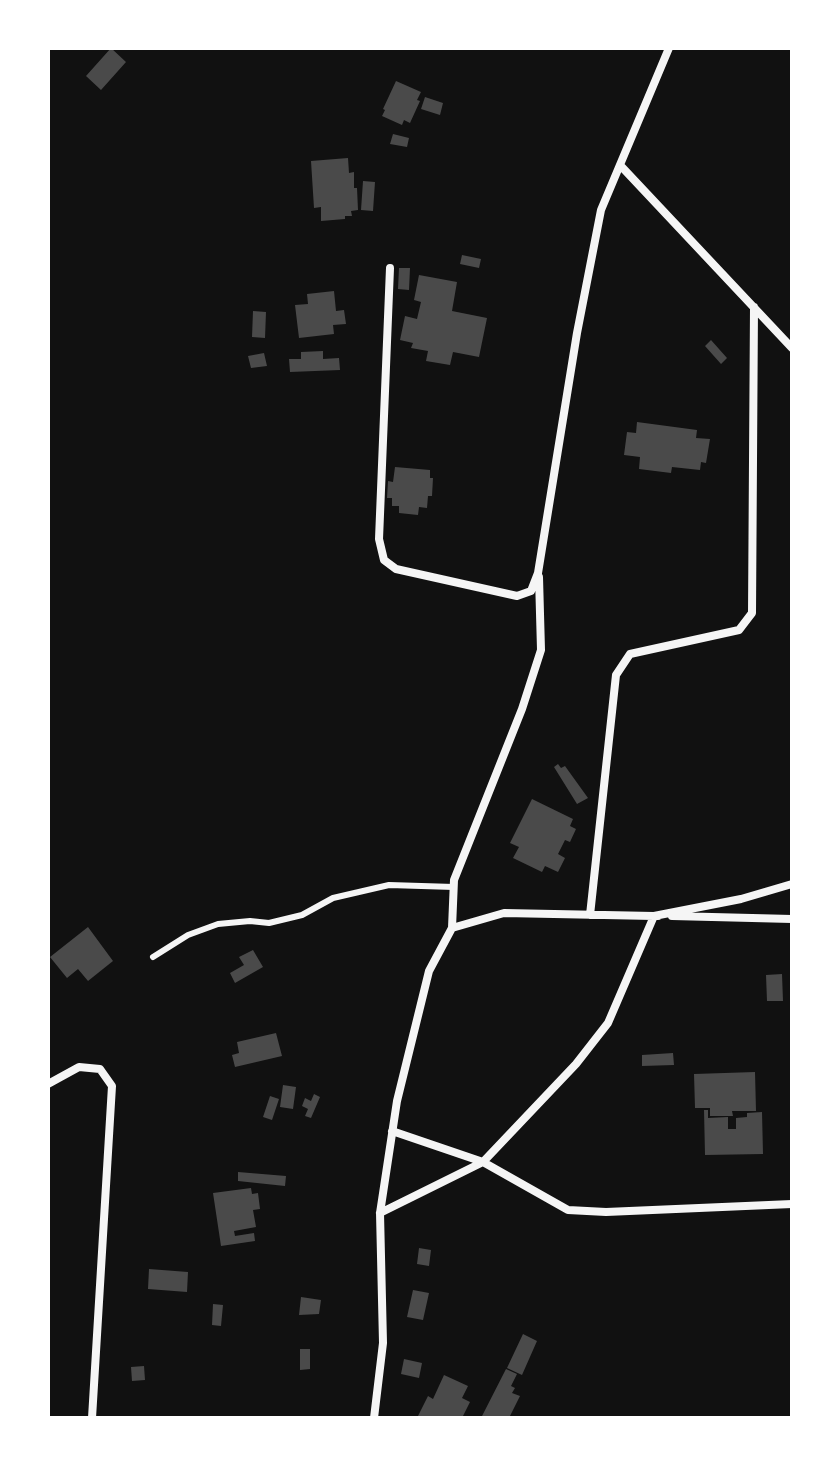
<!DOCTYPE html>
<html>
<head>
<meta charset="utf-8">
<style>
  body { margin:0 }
  #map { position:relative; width:840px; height:1466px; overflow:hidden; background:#111; font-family:Poppins,sans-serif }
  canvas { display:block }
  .frame { position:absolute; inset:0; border:50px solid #fff; pointer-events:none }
</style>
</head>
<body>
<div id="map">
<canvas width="840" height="1466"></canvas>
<div class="frame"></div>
</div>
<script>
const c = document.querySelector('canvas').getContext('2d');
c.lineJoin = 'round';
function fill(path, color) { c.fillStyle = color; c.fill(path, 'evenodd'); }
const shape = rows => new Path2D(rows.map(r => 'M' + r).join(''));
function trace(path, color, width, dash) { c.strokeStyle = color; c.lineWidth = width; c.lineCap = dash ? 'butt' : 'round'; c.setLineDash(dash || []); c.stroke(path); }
const building = shape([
  [111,48,126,62,101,90,86,76],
  [396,81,421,92,417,100,420,101,410,123,404,120,402,125,382,116,385,110,383,109],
  [425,97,443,103,440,115,421,109],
  [393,134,409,138,407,147,390,144],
  [348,158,349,173,354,172,354,188,357,188,358,210,351,211,352,216,345,216,345,219,321,221,321,207,314,208,311,161],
  [363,181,375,182,373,211,361,210],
  [462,255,481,259,479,268,460,264],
  [399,268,410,268,409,290,398,289],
  [419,275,457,282,452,311,487,318,479,357,453,352,450,365,426,361,428,351,411,348,413,343,400,340,405,316,417,319,421,302,414,300],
  [334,291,336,311,344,310,346,324,333,325,334,334,299,338,295,305,308,304,307,294],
  [253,311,266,312,265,338,252,337],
  [711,340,727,358,721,364,705,346],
  [323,351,323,359,339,358,340,370,290,372,289,359,301,359,301,352],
  [264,353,267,366,251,368,248,356],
  [637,422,697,430,696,438,710,439,706,463,701,462,700,470,672,467,671,473,639,469,640,457,624,455,627,432,636,433],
  [395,467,430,470,430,478,433,478,432,496,428,496,427,508,419,507,418,515,399,513,399,506,392,506,392,498,387,498,388,481,393,482],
  [558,764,561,768,565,766,588,798,577,804,554,767],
  [532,799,573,819,570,826,576,829,570,842,565,840,558,854,565,858,558,872,545,866,542,872,513,858,519,847,510,843],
  [88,927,113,961,88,981,78,969,67,978,50,957],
  [253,950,263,967,235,983,230,973,244,965,239,957],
  [782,974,783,1001,767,1001,766,975],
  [276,1033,282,1056,235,1067,232,1055,239,1053,237,1042],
  [673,1053,674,1065,642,1066,642,1055],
  [755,1072,756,1111,732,1111,733,1116,710,1116,710,1108,695,1108,694,1074],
  [283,1085,296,1087,293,1109,280,1107],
  [314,1094,320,1097,311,1118,305,1116,308,1109,302,1106,305,1098,311,1101],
  [270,1096,279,1099,272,1120,263,1117],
  [704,1110,708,1110,708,1118,728,1117,728,1129,736,1129,736,1118,747,1117,747,1113,762,1112,763,1154,705,1155],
  [238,1172,286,1176,285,1186,238,1181],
  [251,1188,252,1194,258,1193,260,1209,253,1210,256,1227,234,1231,235,1236,254,1233,255,1241,221,1246,213,1193],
  [419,1248,431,1250,429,1266,417,1264],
  [149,1269,188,1272,187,1292,148,1289],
  [413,1290,429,1293,423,1320,407,1317],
  [301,1297,321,1300,319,1314,299,1315],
  [213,1304,223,1305,221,1326,212,1325],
  [523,1334,537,1341,522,1375,507,1368],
  [300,1349,310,1349,310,1369,300,1370],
  [404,1359,422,1363,419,1378,401,1374],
  [144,1366,145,1380,132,1381,131,1367],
  [506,1369,517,1374,511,1386,515,1388,512,1393,520,1396,509,1418,481,1418],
  [444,1375,468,1386,462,1398,470,1402,462,1418,417,1418,428,1396,433,1399]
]);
const service = shape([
  [153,957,188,935,218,924,250,921,269,923,302,915,333,898,389,885,454,887]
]);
const minor = shape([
  [620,165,792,348],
  [390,268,379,539,384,560,396,569,517,596,531,591,538,573,577,333,601,210,669,48],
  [590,915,616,675,630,654,739,630,752,613,754,307],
  [672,916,792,919],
  [452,928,454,880,522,709,541,650,539,577],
  [48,1084,79,1067,100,1069,112,1086,92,1418],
  [392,1131,483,1162,568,1210,606,1212,792,1204],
  [380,1213,483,1162,576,1064,608,1023,654,916,658,916],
  [374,1418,383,1343,380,1213,397,1101,429,971,452,928,504,913,654,916,741,899,792,884]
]);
fill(building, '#4a4a4a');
trace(service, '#f5f5f5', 6);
trace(minor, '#f5f5f5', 8);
</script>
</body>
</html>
